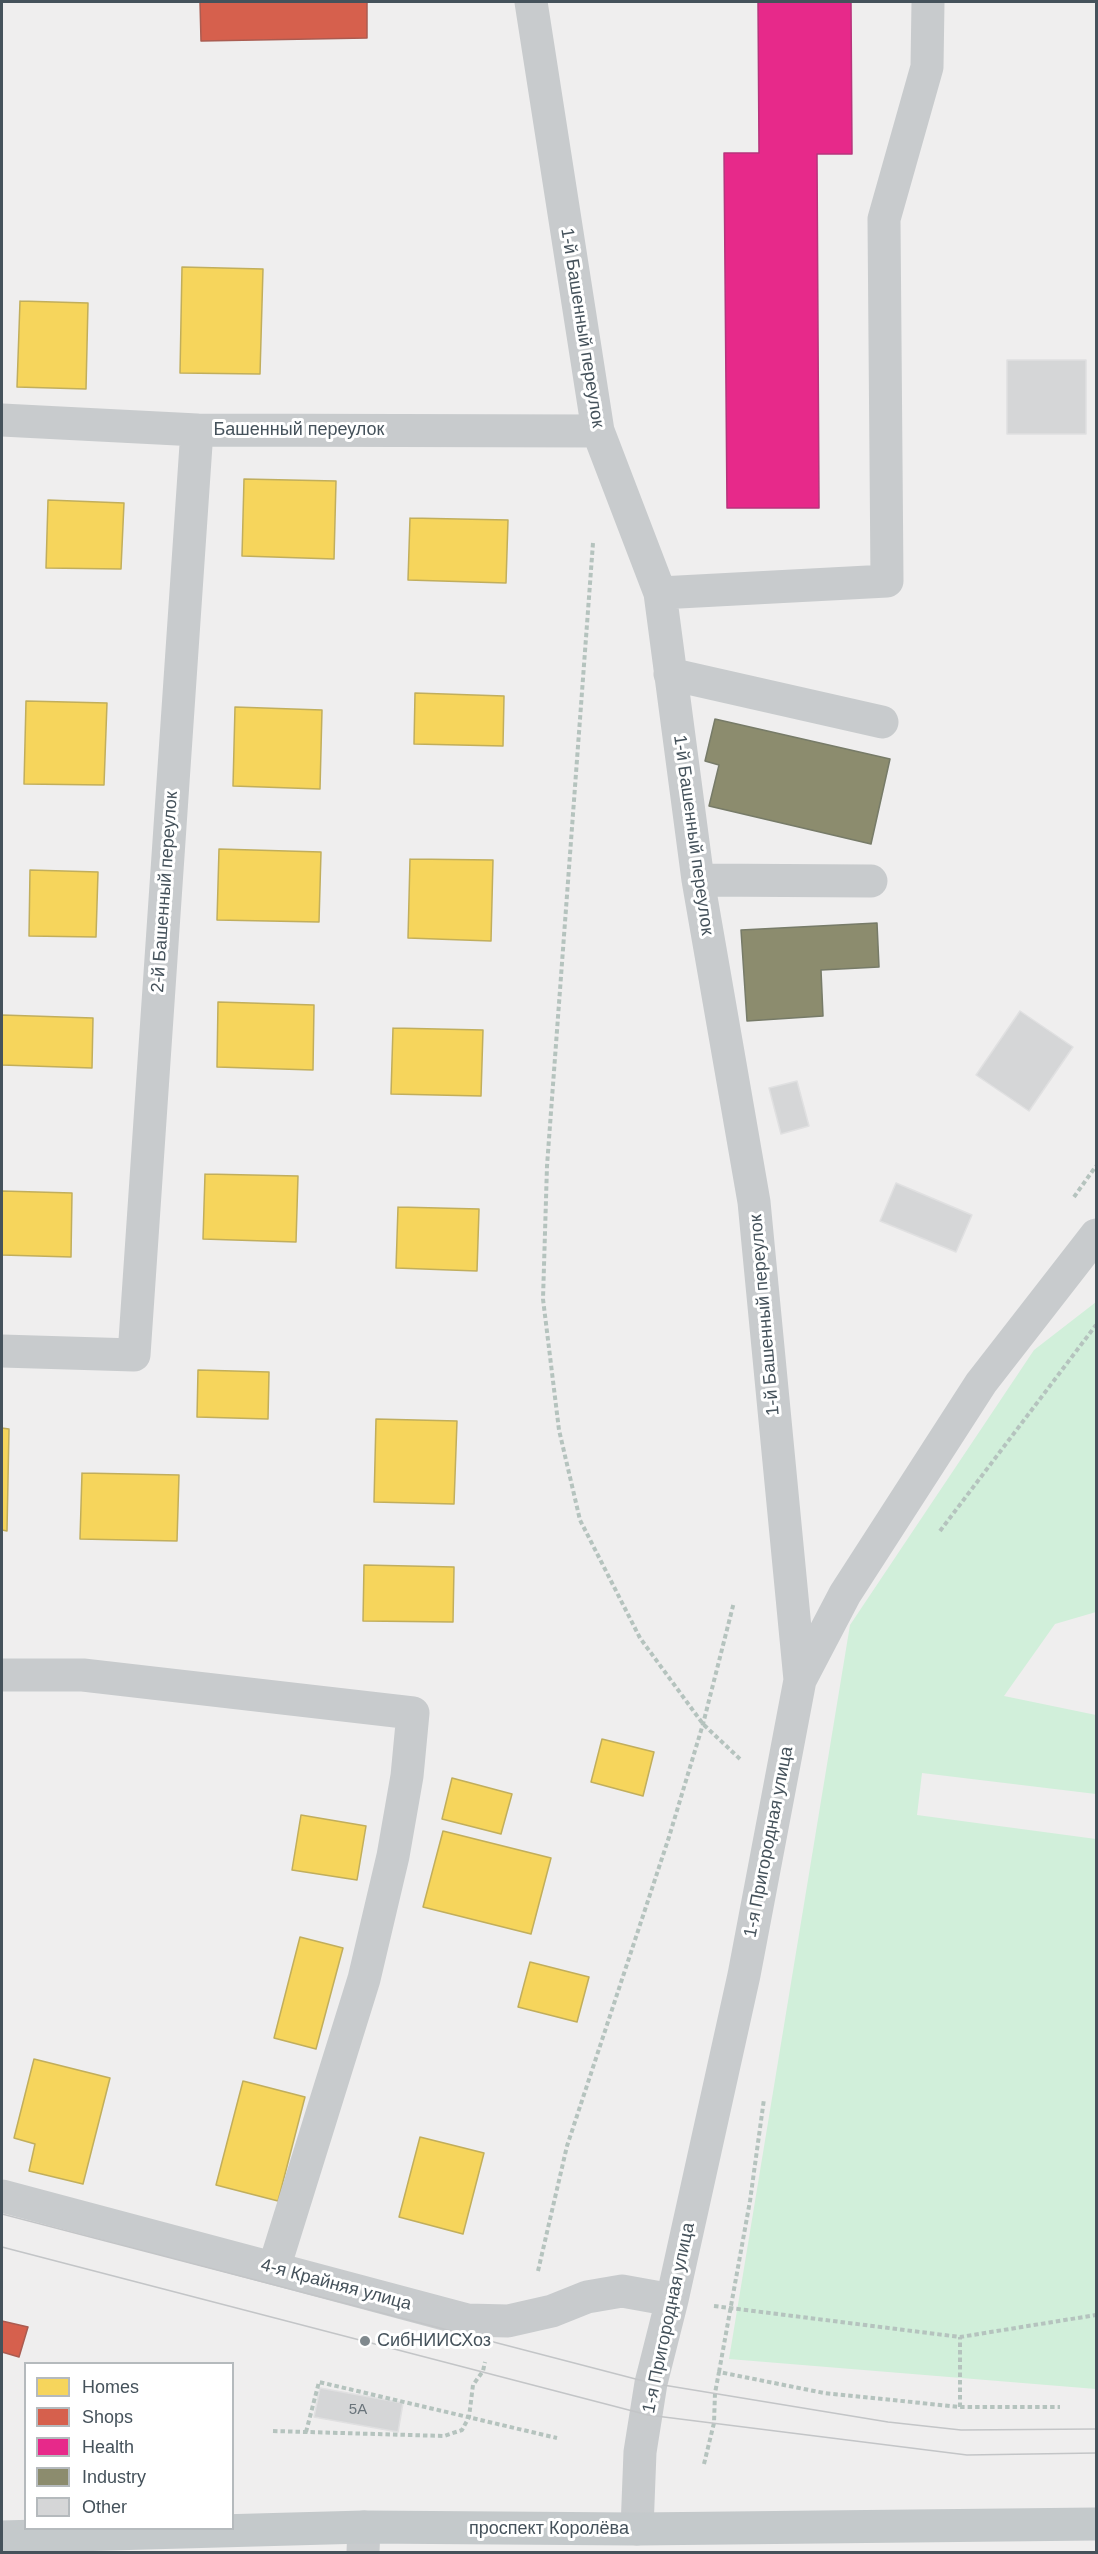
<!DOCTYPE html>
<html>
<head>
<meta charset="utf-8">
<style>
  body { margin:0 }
  #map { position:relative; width:1098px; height:2554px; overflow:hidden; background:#efeeee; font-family:Arial,sans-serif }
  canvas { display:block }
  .frame { position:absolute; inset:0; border:3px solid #45525b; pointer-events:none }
  .legend { position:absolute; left:24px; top:2362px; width:210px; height:168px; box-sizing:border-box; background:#fff; border:2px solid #b5babd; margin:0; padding:8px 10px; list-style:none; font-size:18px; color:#45525b }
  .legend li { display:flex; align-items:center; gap:12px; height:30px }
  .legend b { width:30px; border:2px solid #b5babd }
</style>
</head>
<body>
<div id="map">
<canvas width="1098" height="2554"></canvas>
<div class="frame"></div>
<ul class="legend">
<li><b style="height:16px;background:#f6d55c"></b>Homes</li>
<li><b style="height:16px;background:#d6604d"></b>Shops</li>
<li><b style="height:16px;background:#e7298a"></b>Health</li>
<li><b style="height:16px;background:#8c8c6e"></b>Industry</li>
<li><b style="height:16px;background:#d5d6d7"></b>Other</li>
</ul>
</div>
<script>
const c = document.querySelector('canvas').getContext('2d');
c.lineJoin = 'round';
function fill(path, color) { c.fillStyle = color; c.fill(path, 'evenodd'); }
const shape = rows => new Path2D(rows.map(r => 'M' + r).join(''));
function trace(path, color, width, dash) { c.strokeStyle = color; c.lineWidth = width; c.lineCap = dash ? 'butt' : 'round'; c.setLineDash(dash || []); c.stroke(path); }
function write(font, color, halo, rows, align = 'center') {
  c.font = font + ' Arial,sans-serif'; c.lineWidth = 6; c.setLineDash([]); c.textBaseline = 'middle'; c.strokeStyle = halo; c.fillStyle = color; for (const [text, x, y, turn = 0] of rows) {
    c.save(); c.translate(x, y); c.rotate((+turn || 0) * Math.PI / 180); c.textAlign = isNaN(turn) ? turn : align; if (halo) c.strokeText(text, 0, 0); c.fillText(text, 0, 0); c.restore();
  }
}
const green = shape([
  [1096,1302,1096,1612,1055,1624,1004,1696,1096,1715,1096,1794,922,1773,917,1815,1096,1839,1096,2389,729,2359,850,1625,1034,1350]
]);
const homes = shape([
  [182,267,263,269,260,374,180,373,182,267],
  [20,301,88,303,86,389,17,387,20,301],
  [244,479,336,481,334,559,242,556,244,479],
  [48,500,124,503,121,569,46,568,48,500],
  [410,518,508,520,506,583,408,580,410,518],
  [415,693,504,696,503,746,414,744,415,693],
  [26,701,107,703,104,785,24,784,26,701],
  [235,707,322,710,320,789,233,786,235,707],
  [219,849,321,852,319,922,217,920,219,849],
  [410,859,493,860,491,941,408,938,410,859],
  [30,870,98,872,96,937,29,936,30,870],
  [218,1002,314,1005,313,1070,217,1067,218,1002],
  [2,1015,93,1018,92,1068,2,1065,2,1015],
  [393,1028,483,1030,481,1096,391,1094,393,1028],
  [205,1174,298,1176,296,1242,203,1239,205,1174],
  [2,1191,72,1193,71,1257,2,1255,2,1191],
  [398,1207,479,1209,477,1271,396,1268,398,1207],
  [198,1370,269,1372,268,1419,197,1417,198,1370],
  [376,1419,457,1421,454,1504,374,1502,376,1419],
  [2,1428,9,1429,7,1531,2,1530,2,1428],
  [82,1473,179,1475,177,1541,80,1539,82,1473],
  [364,1565,454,1567,453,1622,363,1621,364,1565],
  [602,1739,654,1752,643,1796,591,1782,602,1739],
  [452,1778,512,1794,501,1834,442,1819,452,1778],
  [301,1815,366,1826,357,1880,292,1870,301,1815],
  [443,1831,551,1858,531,1934,423,1907,443,1831],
  [300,1937,343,1948,316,2049,274,2038,300,1937],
  [530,1962,589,1977,577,2022,518,2007,530,1962],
  [34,2059,110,2078,83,2184,29,2171,35,2144,14,2138,34,2059],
  [243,2081,305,2097,278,2201,216,2185,243,2081],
  [420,2137,484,2153,463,2234,399,2217,420,2137]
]);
const shops = shape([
  [200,2,367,2,367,38,201,41,200,2],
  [2,2321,28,2327,19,2357,2,2352,2,2321]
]);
const health = shape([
  [758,2,851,2,852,154,817,154,819,508,727,508,724,153,759,153,758,2]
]);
const industry = shape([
  [715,719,890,759,871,844,709,806,719,765,705,761,715,719],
  [877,923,879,967,821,970,823,1016,747,1021,741,930,877,923]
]);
const building = shape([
  [1007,360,1086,360,1086,434,1007,434,1007,360],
  [1020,1011,1073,1047,1029,1111,976,1075,1020,1011],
  [797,1081,809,1126,781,1134,769,1088,797,1081],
  [896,1183,972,1215,956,1252,880,1221,896,1183],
  [320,2388,403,2403,398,2432,314,2417,320,2388]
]);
const path = shape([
  [593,543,547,1166,543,1299,559,1430,580,1520,640,1638,703,1724,741,1760],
  [1074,1197,1096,1166],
  [940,1531,1096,1325],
  [538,2271,567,2146,669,1837,703,1724,734,1602],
  [714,2306,960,2337,1096,2315],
  [719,2372,750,2201,764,2099],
  [960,2407,960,2337],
  [273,2431,444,2436,462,2430,469,2417,473,2385,483,2371,485,2362],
  [306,2432,319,2382,557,2438],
  [704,2464,714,2423,715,2393,719,2372,824,2393,960,2407,1060,2407]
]);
const minor = shape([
  [531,2,598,431,660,593,698,880,754,1202,800,1680],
  [2,420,197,430,598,431],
  [660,593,887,581,884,219,927,67,928,2],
  [670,674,882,722],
  [698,880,871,881],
  [2,1351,134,1355,197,430],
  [2,1675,83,1675,413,1713,407,1776,393,1856,364,1979,274,2268],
  [2,2196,467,2320,508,2321,552,2311,587,2297,622,2291,672,2300],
  [637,2529,640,2452,651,2383,672,2300,744,1975,800,1680,845,1594,981,1383,1096,1235],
  [363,2552,364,2527]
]);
const major = shape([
  [2,2537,364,2527,637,2529,1096,2524]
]);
const tram = shape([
  [2,2214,651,2383,888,2422,961,2430,1096,2429],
  [2,2247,648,2415,967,2455,1096,2453]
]);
const markers = [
  [365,2341,6,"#80898e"]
];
const numberNames = [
  ["5А",358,2410]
];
const streetNames = [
  ["1-й Башенный переулок",582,328,81],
  ["Башенный переулок",299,430],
  ["1-й Башенный переулок",693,835,82],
  ["2-й Башенный переулок",165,892,-86],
  ["1-й Башенный переулок",765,1315,-95],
  ["1-я Пригородная улица",769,1842,-79],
  ["4-я Крайняя улица",336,2285,15],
  ["1-я Пригородная улица",669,2318,-78],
  ["проспект Королёва",549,2529]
];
const poiNames = [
  ["СибНИИСХоз",377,2341]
];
fill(green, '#d1efda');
fill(homes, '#f6d55c');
trace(homes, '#c1ae5c', 1.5);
fill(shops, '#d6604d');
trace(shops, '#aa5c51', 1.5);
fill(health, '#e7298a');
trace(health, '#b6357c', 1.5);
fill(industry, '#8c8c6e');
trace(industry, '#777b68', 1.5);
fill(building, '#d5d6d7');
trace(building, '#e0e0e1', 1.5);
trace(path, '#b5c3be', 4, [4.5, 3]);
trace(minor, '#c8cbcd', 33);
trace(major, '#c4c9cb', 33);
trace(tram, '#c3c5c7', 1.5);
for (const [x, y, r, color] of markers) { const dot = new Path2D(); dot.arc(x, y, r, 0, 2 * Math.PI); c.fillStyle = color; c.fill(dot); trace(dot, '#fff', 2); }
write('15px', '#6a747b', null, numberNames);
write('18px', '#45525b', '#fff', streetNames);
write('18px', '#45525b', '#fff', poiNames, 'left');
</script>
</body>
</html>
